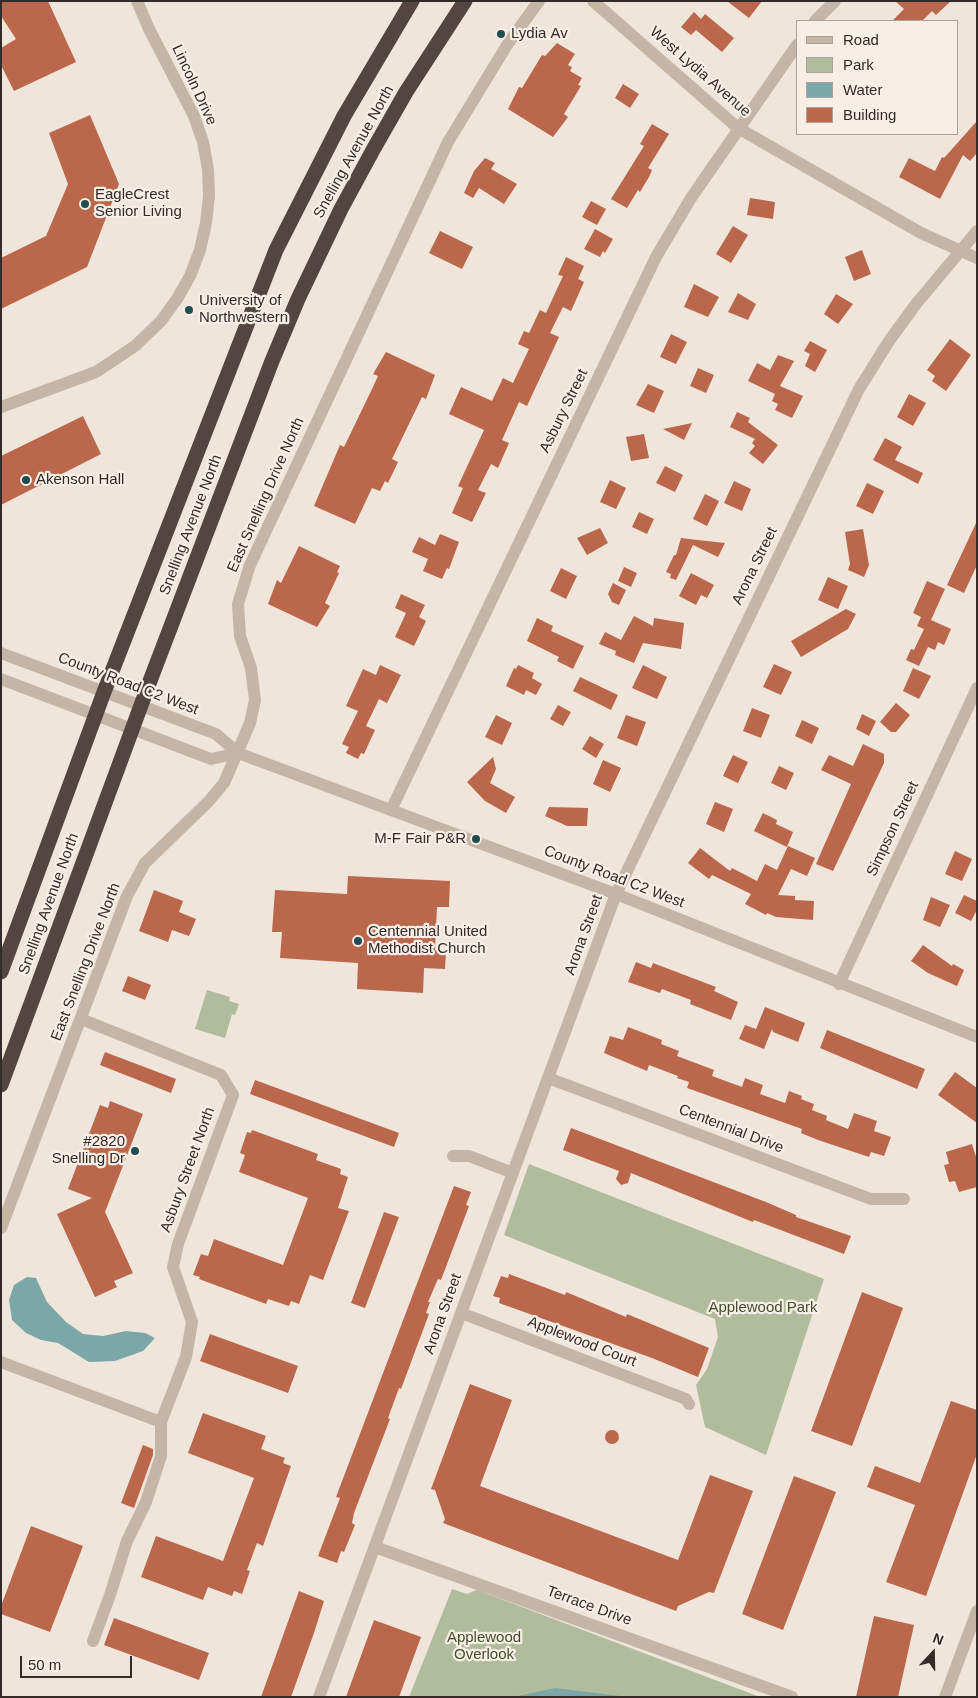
<!DOCTYPE html>
<html>
<head>
<meta charset="utf-8">
<style>
  body { margin:0 }
  #map { position:relative; width:978px; height:1698px; overflow:hidden; background:#efe5da; font-family:Helvetica,sans-serif }
  canvas { display:block }
  .frame { position:absolute; inset:0; border:2px solid #332b27; pointer-events:none }
  .legend { position:absolute; left:796px; top:20px; width:162px; height:115px; box-sizing:border-box; background:#f7efe6; border:1px solid #a9a19a; margin:0; padding:6px 9px; list-style:none; font-size:15px; color:#332b27 }
  .legend li { display:flex; align-items:center; gap:10px; height:25px }
  .legend b { width:25px; border:1px solid #a9a19a }
  .north { position:absolute; left:908px; top:1628px; width:50px; height:50px; -webkit-text-stroke:4px #f7efe6; paint-order:stroke; rotate:21deg; font-size:14px; font-weight:700; line-height:20px; text-align:center; color:#332b27 }
  .north::after { content:''; display:block; margin:auto; width:18px; height:22px; background:#332b27; clip-path:polygon(50% 0,100% 100%,50% 72%,0 100%) }
  .scale { position:absolute; left:20px; top:1656px; width:112px; height:22px; box-sizing:border-box; border:2px solid #332b27; border-top:0; padding-left:6px; font-size:15px; line-height:18px; white-space:nowrap; color:#332b27; -webkit-text-stroke:4px #f7efe6; paint-order:stroke }
</style>
</head>
<body>
<div id="map">
<canvas width="978" height="1698"></canvas>
<div class="frame"></div>
<ul class="legend">
<li><b style="height:6px;background:#c5b5a7"></b>Road</li>
<li><b style="height:14px;background:#b1bc9c"></b>Park</li>
<li><b style="height:14px;background:#7ca7a9"></b>Water</li>
<li><b style="height:14px;background:#bb674c"></b>Building</li>
</ul>
<div class="north">N</div>
<div class="scale">50 m</div>
</div>
<script>
const c = document.querySelector('canvas').getContext('2d');
c.lineJoin = 'round';
function fill(path, color) { c.fillStyle = color; c.fill(path, 'evenodd'); }
const shape = rows => new Path2D(rows.map(r => 'M' + r).join(''));
function trace(path, color, width, dash) { c.strokeStyle = color; c.lineWidth = width; c.lineCap = dash ? 'butt' : 'round'; c.setLineDash(dash || []); c.stroke(path); }
function write(font, color, halo, rows, align = 'center') {
  c.font = font + ' Helvetica,sans-serif'; c.lineWidth = 4.5; c.setLineDash([]); c.textBaseline = 'middle'; c.strokeStyle = halo; c.fillStyle = color; for (const [text, x, y, turn = 0] of rows) {
    c.save(); c.translate(x, y); c.rotate((+turn || 0) * Math.PI / 180); c.textAlign = isNaN(turn) ? turn : align; if (halo) c.strokeText(text, 0, 0); c.fillText(text, 0, 0); c.restore();
  }
}
const green = shape([
  [207,990,230,997,229,1001,239,1004,235,1015,232,1014,225,1038,195,1029],
  [529,1164,824,1279,766,1455,705,1427,696,1385,707,1369,718,1337,715,1319,504,1235],
  [452,1589,467,1594,477,1590,760,1697,409,1697]
]);
const water = shape([
  [27,1277,36,1278,47,1302,66,1322,83,1334,103,1336,126,1331,145,1333,155,1338,143,1351,115,1361,89,1362,58,1343,41,1340,26,1333,12,1320,9,1300,14,1285],
  [555,1688,620,1696,621,1697,513,1697]
]);
const building = shape([
  [1,1,48,1,76,62,14,91,1,65,1,48,16,39,1,16],
  [727,1,762,1,749,18],
  [895,1,951,1,936,15,932,11,922,21,892,21,904,9],
  [694,12,701,19,705,14,734,38,722,52,696,30,691,35,681,27],
  [557,43,575,54,568,65,572,67,570,71,582,78,578,85,581,86,564,114,568,117,553,137,508,109,519,87,522,88,542,55,545,56],
  [623,84,639,94,630,108,615,98],
  [90,115,119,184,87,267,1,309,1,258,46,236,68,184,49,133],
  [977,121,977,153,970,161,963,155,940,199,899,177,909,158,935,171,942,157,944,158],
  [652,124,669,134,648,168,652,170,649,177,640,192,638,190,627,208,611,199,644,146,640,144],
  [485,158,495,163,491,169,517,184,504,204,479,188,473,198,464,193,474,171],
  [750,198,775,202,773,219,747,215],
  [591,201,606,209,597,225,582,217],
  [733,226,748,235,731,263,716,254],
  [595,229,613,239,605,253,603,251,600,257,584,249],
  [440,231,473,247,462,269,429,253],
  [862,250,871,274,854,281,845,257],
  [566,257,584,266,578,279,584,282,571,311,563,307,550,333,559,337,527,406,519,402,502,440,509,443,498,468,491,464,478,490,486,493,472,522,452,513,463,488,458,486,484,430,449,414,461,387,492,401,503,378,513,383,529,349,518,344,524,331,529,333,540,310,546,313,563,276,558,275],
  [694,284,719,297,708,317,684,307],
  [738,293,756,304,748,320,728,312],
  [836,294,853,304,838,324,824,314],
  [671,334,687,342,676,364,660,357],
  [950,339,971,355,946,391,932,381,935,376,927,370],
  [810,341,827,350,815,372,805,366,810,354,804,351],
  [386,352,435,375,426,399,422,397,392,459,398,462,388,483,385,481,380,491,372,488,355,524,314,506,340,445,344,447,372,389,378,376,373,374],
  [778,355,794,361,780,386,803,396,792,418,775,410,778,404,772,401,775,394,748,381,757,363,770,370],
  [698,368,714,375,706,393,690,386],
  [648,384,664,391,654,413,636,405],
  [909,394,926,403,913,426,897,417],
  [737,412,750,418,748,422,778,445,763,464,749,453,755,446,752,443,755,439,730,427],
  [83,416,101,454,1,505,1,456],
  [692,423,684,440,663,429],
  [644,434,649,458,631,461,626,437],
  [885,438,902,447,895,460,923,473,918,484,873,460],
  [665,466,683,475,675,492,656,483],
  [610,480,626,488,616,509,600,502],
  [734,481,751,489,742,511,724,503],
  [867,483,884,491,873,514,856,506],
  [705,494,719,501,707,526,693,519],
  [639,512,654,519,647,534,632,527],
  [977,521,977,565,964,593,947,585],
  [600,528,608,543,587,555,577,538],
  [863,529,869,565,864,577,848,570,850,564,845,532],
  [440,534,459,542,449,569,447,568,442,579,423,571,428,559,412,552,419,537,435,545],
  [681,538,689,539,725,543,718,557,693,545,676,580,670,578,671,574,666,572,674,555,676,555],
  [299,546,340,566,337,572,339,573,325,603,330,606,317,627,268,604,277,580,281,583],
  [624,567,637,573,631,587,618,581],
  [561,568,577,576,566,599,550,591],
  [691,573,714,585,707,598,701,595,696,605,679,596],
  [828,577,848,586,838,609,818,600],
  [927,581,945,589,931,620,951,629,944,645,938,642,935,650,928,647,919,666,906,660,911,649,914,650,924,629,917,626,921,617,913,613],
  [613,583,626,590,619,605,612,602,608,594],
  [401,594,425,605,419,617,426,621,414,646,395,637,406,613,395,608],
  [846,609,856,614,848,629,801,657,791,641],
  [634,616,653,626,654,618,684,623,681,649,643,643,634,663,615,655,616,651,599,644,605,632,621,640],
  [537,618,553,626,551,631,584,646,573,669,557,661,559,657,527,641],
  [774,664,792,672,781,695,763,687],
  [380,665,401,675,387,703,379,699,366,726,375,730,364,754,361,753,358,759,346,753,349,747,342,744,358,711,346,706,363,669,376,675],
  [518,665,534,673,532,678,542,684,536,695,526,690,524,695,506,686,514,668,516,669],
  [643,665,667,677,657,699,632,688],
  [913,668,931,676,919,699,903,691],
  [580,677,618,695,611,710,573,691],
  [896,703,910,715,896,732,891,732,880,722],
  [558,705,571,712,563,726,550,719],
  [752,708,770,715,761,738,743,731],
  [862,714,876,721,869,736,856,729],
  [496,715,512,723,502,745,485,737],
  [626,715,646,722,637,746,617,738],
  [802,720,819,728,812,744,795,736],
  [590,736,604,744,596,758,582,749],
  [863,744,884,754,884,763,833,871,816,864,851,784,821,770,829,755,853,766],
  [733,755,748,762,738,783,723,776],
  [493,757,496,769,490,783,515,797,506,813,485,801,467,782],
  [603,760,621,768,610,792,593,784],
  [779,766,794,773,786,790,771,783],
  [715,802,733,809,724,832,706,824],
  [549,807,588,808,587,826,567,826,545,816],
  [763,813,777,820,776,824,793,832,787,847,754,831],
  [788,846,815,858,807,876,791,869,778,895,795,896,795,900,814,901,813,920,776,917,767,913,766,915,745,904,751,894,712,875,709,879,688,863,700,848,730,871,732,868,757,881,765,864,777,870],
  [955,851,972,859,962,881,945,874],
  [348,876,450,881,449,907,437,907,435,950,446,951,445,969,424,968,423,993,357,989,358,963,280,958,282,932,272,932,275,890,347,894],
  [154,890,183,901,179,912,196,919,189,936,172,930,168,942,139,931],
  [964,895,977,901,977,910,971,921,955,913],
  [931,897,950,905,940,927,923,920],
  [923,945,952,966,953,964,964,970,957,986,928,973,911,961],
  [636,962,651,968,653,963,716,987,714,991,738,1002,731,1020,690,1004,691,1000,662,989,660,993,628,982],
  [128,976,151,985,145,1000,122,991],
  [765,1007,805,1023,798,1042,773,1032,772,1029,764,1049,739,1039,745,1025,756,1029],
  [628,1027,662,1040,661,1044,679,1051,677,1056,714,1070,712,1076,742,1087,745,1078,763,1085,760,1094,785,1103,789,1091,802,1096,801,1099,814,1104,812,1110,827,1116,826,1120,848,1129,854,1113,877,1121,874,1131,891,1137,884,1156,871,1152,869,1157,818,1140,801,1133,802,1129,687,1088,689,1082,677,1078,678,1076,649,1065,647,1071,604,1053,610,1036,623,1040],
  [827,1030,925,1069,917,1089,820,1048],
  [105,1052,176,1079,171,1093,100,1065],
  [955,1072,977,1088,977,1123,938,1095],
  [255,1080,399,1133,394,1147,250,1094],
  [110,1101,143,1114,105,1212,133,1273,114,1281,117,1287,95,1297,57,1214,92,1198,68,1189,100,1105,108,1108],
  [571,1128,766,1202,796,1215,796,1217,851,1236,844,1254,754,1220,753,1222,631,1173,628,1183,621,1185,616,1179,619,1171,563,1150],
  [252,1130,318,1154,316,1160,341,1169,340,1174,348,1177,338,1208,349,1211,323,1280,310,1275,299,1304,291,1301,289,1306,268,1299,266,1304,199,1279,200,1277,193,1275,201,1254,208,1256,214,1239,283,1265,308,1198,239,1172,245,1155,240,1153,247,1132,251,1133],
  [972,1144,977,1160,977,1187,959,1192,955,1181,949,1182,944,1165,949,1164,946,1152],
  [454,1186,471,1192,466,1205,469,1206,441,1280,438,1279,428,1302,430,1302,426,1313,429,1314,401,1389,399,1388,388,1418,390,1419,354,1513,352,1523,355,1525,344,1552,341,1551,337,1563,318,1556,340,1498,336,1497],
  [384,1212,399,1217,365,1308,351,1303],
  [509,1274,565,1295,566,1292,626,1317,627,1314,709,1348,698,1377,652,1358,499,1303,500,1298,493,1296,501,1276,508,1278],
  [862,1292,903,1308,852,1446,811,1431],
  [210,1334,298,1366,288,1393,200,1361],
  [470,1384,512,1400,480,1486,678,1560,710,1475,753,1491,714,1593,709,1592,678,1606,676,1611,443,1523,445,1519,435,1490,431,1489],
  [951,1401,977,1410,977,1454,926,1596,886,1582,915,1505,867,1487,875,1466,920,1483],
  [203,1413,266,1436,261,1449,285,1458,283,1463,291,1466,263,1546,257,1543,247,1570,250,1571,242,1594,234,1591,232,1596,208,1587,203,1600,141,1577,156,1536,223,1561,254,1478,188,1453],
  '605 1437a7 7 0 1 1 14 0a7 7 0 1 1-14 0Z',
  [143,1445,153,1449,153,1455,134,1508,121,1503],
  [794,1476,836,1492,783,1630,742,1614],
  [31,1526,83,1546,50,1632,1,1614,1,1606],
  [299,1591,324,1601,314,1633,291,1697,261,1697],
  [874,1616,914,1625,898,1697,856,1697],
  [114,1618,209,1653,199,1680,104,1645],
  [374,1620,421,1637,399,1697,346,1697]
]);
const minor = shape([
  [593,1,738,128,921,233,977,258],
  [815,21,835,1],
  [1,407,96,372,135,346,161,321,177,299,190,276,200,250,206,223,209,196,208,169,203,142,194,116,149,29,137,1],
  [1,653,216,734,238,753,616,894,977,1037],
  [1,679,211,759,238,753],
  [391,810,656,257,691,198,797,45],
  [839,984,977,688],
  [81,1019,221,1075,233,1095,178,1244,173,1267,192,1322,186,1357,161,1422,161,1456,146,1502,127,1541,110,1595,93,1641],
  [548,1078,871,1199,904,1199],
  [453,1156,469,1156,513,1173],
  [1,1228,127,896,145,863,208,802,224,783,250,723,255,700,251,668,240,636,238,604,250,565,448,142,507,45,539,1],
  [461,1313,686,1399,689,1404],
  [1,1362,161,1422],
  [375,1547,792,1697],
  [319,1697,616,894,859,389,889,341,916,304,977,231],
  [945,1697,977,1611]
]);
const highway = shape([
  [1,972,104,692,276,250,344,116,412,1],
  [1,1085,150,681,272,361,298,299,341,209,373,150,406,92,465,1]
]);
const markers = [
  [501,34,5,"#204d50"],
  [85,204,5,"#204d50"],
  [189,310,5,"#204d50"],
  [26,480,5,"#204d50"],
  [476,839,5,"#204d50"],
  [358,941,5,"#204d50"],
  [135,1151,5,"#204d50"]
];
const poiNames = [
  ["Lydia Av",511,34],
  ["EagleCrest",95,195],
  ["Senior Living",95,212],
  ["University of",199,301],
  ["Northwestern",199,318],
  ["Akenson Hall",36,480],
  ["M-F Fair P&R",466,839,"right"],
  ["Centennial United",368,932],
  ["Methodist Church",368,949],
  ["#2820",125,1142,"right"],
  ["Snelling Dr",125,1159,"right"]
];
const streetNames = [
  ["West Lydia Avenue",700,72,41],
  ["Lincoln Drive",194,85,65],
  ["Snelling Avenue North",354,152,-61],
  ["Asbury Street",564,411,-64],
  ["East Snelling Drive North",266,495,-66],
  ["Snelling Avenue North",191,525,-69],
  ["Arona Street",755,566,-64],
  ["County Road C2 West",128,684,21],
  ["Simpson Street",893,829,-65],
  ["County Road C2 West",614,877,21],
  ["Snelling Avenue North",49,904,-70],
  ["Arona Street",584,935,-70],
  ["East Snelling Drive North",86,962,-69],
  ["Centennial Drive",731,1129,21],
  ["Asbury Street North",188,1170,-70],
  ["Arona Street",443,1314,-70],
  ["Applewood Court",582,1342,21],
  ["Terrace Drive",589,1606,20]
];
const parkNames = [
  ["Applewood Park",763,1308],
  ["Applewood",484,1638],
  ["Overlook",484,1655]
];
fill(green, '#b1bc9c');
fill(water, '#7ca7a9');
fill(building, '#bb674c');
trace(minor, '#c5b5a7', 12);
trace(highway, '#53453f', 15);
for (const [x, y, r, color] of markers) { const dot = new Path2D(); dot.arc(x, y, r, 0, 2 * Math.PI); c.fillStyle = color; c.fill(dot); trace(dot, '#f7efe6', 2); }
write('15px', '#332b27', '#f7efe6', poiNames, 'left');
write('15px', '#332b27', '#f7efe6', streetNames);
write('15px', '#424f2d', '#f7efe6', parkNames);
</script>
</body>
</html>
